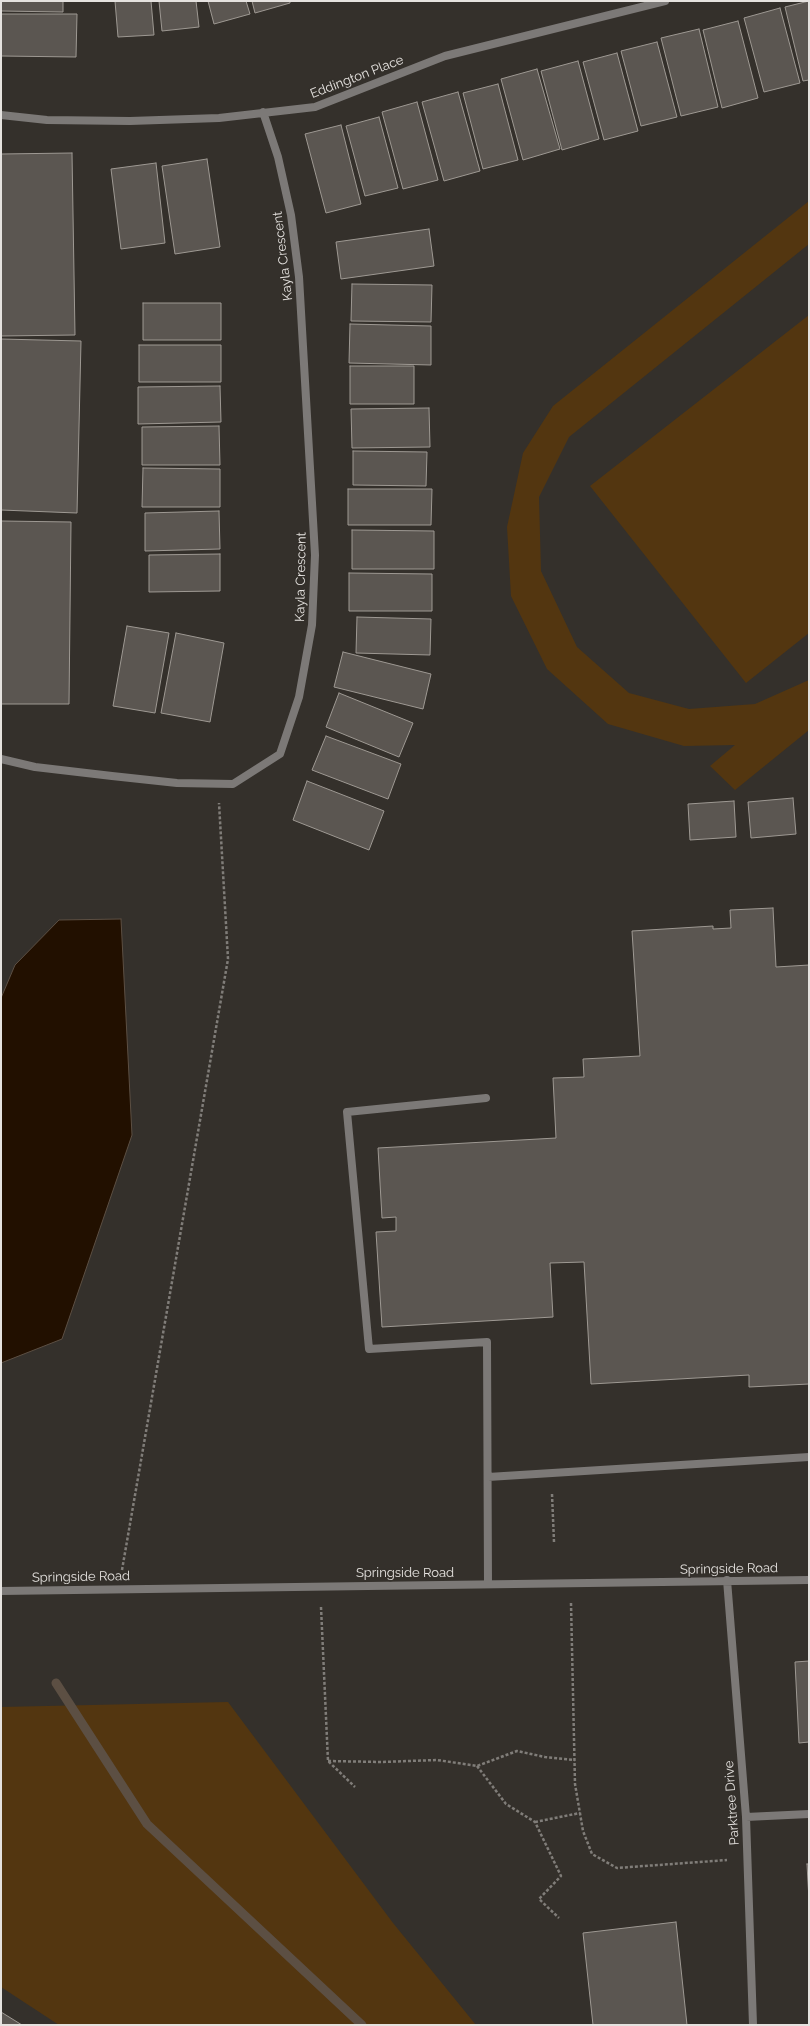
<!DOCTYPE html>
<html>
<head>
<meta charset="utf-8">
<style>
  body { margin:0 }
  #map { position:relative; width:810px; height:2026px; overflow:hidden; background:#34302b; font-family:Raleway,sans-serif }
  canvas { display:block }
  .frame { position:absolute; inset:0; border:2px solid #e5e2df; pointer-events:none }
</style>
</head>
<body>
<div id="map">
<canvas width="810" height="2026"></canvas>
<div class="frame"></div>
</div>
<script>
const c = document.querySelector('canvas').getContext('2d');
c.lineJoin = 'round';
function fill(path, color) { c.fillStyle = color; c.fill(path, 'evenodd'); }
const shape = rows => new Path2D(rows.map(r => 'M' + r).join(''));
function trace(path, color, width, dash) { c.strokeStyle = color; c.lineWidth = width; c.lineCap = dash ? 'butt' : 'round'; c.setLineDash(dash || []); c.stroke(path); }
function write(font, color, halo, rows, align = 'center') {
  c.font = font + ' Raleway,sans-serif'; c.lineWidth = 3; c.setLineDash([]); c.textBaseline = 'middle'; c.strokeStyle = halo; c.fillStyle = color; for (const [text, x, y, turn = 0] of rows) {
    c.save(); c.translate(x, y); c.rotate((+turn || 0) * Math.PI / 180); c.textAlign = isNaN(turn) ? turn : align; if (halo) c.strokeText(text, 0, 0); c.fillText(text, 0, 0); c.restore();
  }
}
const green = shape([
  [809,201,809,244,569,437,539,497,541,571,577,647,629,693,689,709,755,704,809,680,809,730,735,790,710,766,735,745,684,746,608,724,547,669,511,596,507,527,523,453,553,406],
  [809,315,809,633,746,683,590,486],
  [228,1702,393,1923,476,2025,59,2025,1,1987,1,1707]
]);
const water = shape([
  [121,919,132,1135,62,1339,1,1363,1,998,15,965,59,920,121,919]
]);
const stream = shape([
  [56,1683,147,1824,362,2025]
]);
const building = shape([
  [1,1,63,1,63,12,1,11,1,1],
  [115,1,151,1,154,35,118,37,115,1],
  [159,1,196,1,199,27,162,31,159,1],
  [208,1,246,1,250,14,214,24,208,1],
  [252,1,290,1,290,3,255,13,252,1],
  [809,1,809,80,803,81,785,7,809,1],
  [780,8,800,83,764,92,744,18,780,8],
  [1,14,77,14,76,57,1,56,1,14],
  [738,21,758,98,722,108,703,30,738,21],
  [699,29,718,107,681,116,661,38,699,29],
  [657,42,677,117,641,126,621,51,657,42],
  [617,53,638,131,604,140,583,62,617,53],
  [578,61,599,139,562,150,541,71,578,61],
  [537,69,560,149,523,160,501,79,537,69],
  [498,84,518,160,483,169,463,93,498,84],
  [458,92,480,171,444,181,422,102,458,92],
  [417,102,438,180,403,189,382,112,417,102],
  [379,117,398,188,365,196,346,126,379,117],
  [341,125,361,204,326,213,305,134,341,125],
  [72,153,75,335,1,336,1,154,72,153],
  [207,159,220,247,175,254,162,166,207,159],
  [156,163,165,243,121,249,111,169,156,163],
  [429,229,434,266,341,279,336,242,429,229],
  [352,284,432,285,431,322,351,321,352,284],
  [143,303,221,303,221,340,143,340,143,303],
  [350,324,431,326,431,365,349,363,350,324],
  [1,339,81,341,77,513,1,510,1,339],
  [139,345,221,345,221,382,139,382,139,345],
  [350,366,414,366,414,404,350,404,350,366],
  [220,386,221,422,138,424,138,387,220,386],
  [429,408,430,447,352,448,351,409,429,408],
  [219,426,220,465,142,465,142,427,219,426],
  [353,451,427,452,426,486,353,485,353,451],
  [143,468,220,469,220,507,142,507,143,468],
  [348,489,432,489,431,525,348,525,348,489],
  [219,511,220,549,145,551,145,513,219,511],
  [1,521,71,522,69,704,1,704,1,521],
  [352,530,434,531,434,569,352,569,352,530],
  [220,554,220,591,149,592,149,555,220,554],
  [349,573,432,574,432,611,349,611,349,573],
  [357,617,431,619,430,655,356,653,357,617],
  [127,626,169,633,155,713,113,706,127,626],
  [176,633,224,643,210,722,161,713,176,633],
  [343,652,431,674,423,709,334,687,343,652],
  [339,693,413,723,399,757,326,727,339,693],
  [326,736,401,764,388,799,312,770,326,736],
  [307,781,384,811,369,850,293,820,307,781],
  [793,798,796,834,751,838,748,802,793,798],
  [734,801,736,837,690,840,688,804,734,801],
  [773,908,776,967,809,965,809,1384,749,1387,749,1375,591,1384,584,1262,550,1263,553,1317,382,1327,376,1232,396,1231,396,1217,382,1218,378,1148,556,1138,553,1078,584,1077,583,1059,640,1056,632,931,713,926,713,929,731,928,730,910,773,908],
  [809,1661,809,1742,799,1743,795,1662,809,1661],
  [807,1864,809,1864,809,1900,807,1864],
  [676,1922,687,2025,593,2025,583,1933,676,1922],
  [1,2012,22,2025,1,2025,1,2012]
]);
const path = shape([
  [552,1494,554,1542],
  [122,1570,228,959,219,803],
  [571,1603,575,1784,583,1831,592,1854,617,1868,727,1860],
  [321,1607,328,1761,355,1787],
  [328,1761,381,1762,437,1760,477,1766,517,1751,545,1757,575,1760],
  [477,1766,506,1804,535,1822,561,1876,539,1899,559,1918],
  [535,1822,580,1813]
]);
const lane = shape([
  [486,1098,347,1112,369,1349,487,1342,488,1584],
  [488,1477,809,1457]
]);
const street = shape([
  [1,115,47,120,130,121,219,118,315,107,445,56,665,1],
  [1,759,35,767,112,776,177,783,233,784,280,754,299,697,312,625,315,555,299,277,291,215,278,157,263,112],
  [727,1580,746,1817,753,2025],
  [1,1591,809,1580],
  [746,1817,809,1814]
]);
const streetNames = [
  ["Eddington Place",357,77,-21],
  ["Kayla Crescent",283,256,-97],
  ["Kayla Crescent",301,577,-89],
  ["Springside Road",729,1569,-1],
  ["Springside Road",405,1573],
  ["Springside Road",81,1577,-1],
  ["Parktree Drive",732,1803,-94]
];
fill(green, '#533610');
fill(water, '#221000');
trace(water, '#5c4f43', 1);
trace(stream, '#5c4f43', 9);
fill(building, '#5b5651');
trace(building, '#9e9993', 1);
trace(path, '#807d79', 2.5, [3, 2]);
trace(lane, '#7c7977', 8);
trace(street, '#7c7977', 8);
write('13px', '#e5e2df', '#34302b', streetNames);
</script>
</body>
</html>
